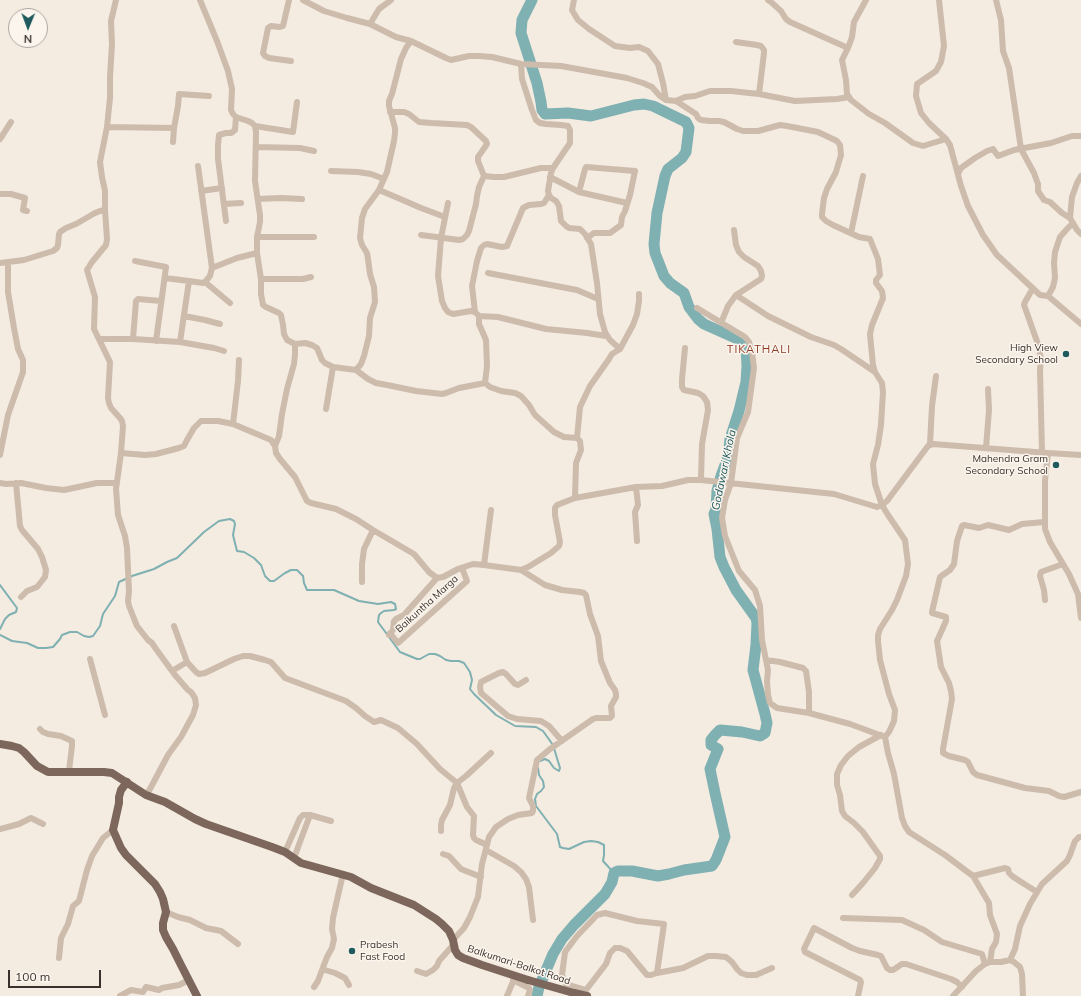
<!DOCTYPE html>
<html>
<head>
<meta charset="utf-8">
<style>
  body { margin:0 }
  #map { position:relative; width:1081px; height:996px; overflow:hidden; background:#f4ebe1; font-family:Mulish,sans-serif }
  canvas { display:block }
  .north { position:absolute; left:8px; top:8px; width:40px; height:40px; box-sizing:border-box; background:#fbf5ee; border:1px solid #aea6a0; border-radius:50%; rotate:181deg; font-size:11px; font-weight:700; line-height:16px; text-align:center; color:#3b302b }
  .north::after { content:''; display:block; margin:auto; width:14px; height:18px; background:#1f5a5e; clip-path:polygon(50% 0,100% 100%,50% 72%,0 100%) }
  .scale { position:absolute; left:8px; top:970px; width:93px; height:18px; box-sizing:border-box; border:2px solid #3b302b; border-top:0; padding-left:5px; font-size:12px; line-height:14px; white-space:nowrap; color:#3b302b; -webkit-text-stroke:3px #fbf5ee; paint-order:stroke }
</style>
</head>
<body>
<div id="map">
<canvas width="1081" height="996"></canvas>
<div class="north">N</div>
<div class="scale">100 m</div>
</div>
<script>
const c = document.querySelector('canvas').getContext('2d');
c.lineJoin = 'round';
const shape = rows => new Path2D(rows.map(r => 'M' + r).join(''));
function trace(path, color, width, dash) { c.strokeStyle = color; c.lineWidth = width; c.lineCap = dash ? 'butt' : 'round'; c.setLineDash(dash || []); c.stroke(path); }
function write(font, color, halo, rows, align = 'center') {
  c.font = font + ' Mulish,sans-serif'; c.lineWidth = 3; c.setLineDash([]); c.textBaseline = 'middle'; c.strokeStyle = halo; c.fillStyle = color; for (const [text, x, y, turn = 0] of rows) {
    c.save(); c.translate(x, y); c.rotate((+turn || 0) * Math.PI / 180); c.textAlign = isNaN(turn) ? turn : align; if (halo) c.strokeText(text, 0, 0); c.fillText(text, 0, 0); c.restore();
  }
}
const stream = shape([
  [0,585,17,608,16,612,9,615,5,619,0,629],
  [0,635,12,641,27,643,38,648,46,648,53,647,60,639,62,635,70,632,77,632,84,636,89,637,93,636,100,626,103,614,115,596,119,582,132,576,154,569,167,562,177,558,204,532,219,521,230,519,234,521,235,524,233,535,237,551,244,552,254,558,261,565,265,576,270,581,274,581,285,573,291,570,297,570,303,576,304,583,307,590,334,590,359,601,378,604,391,602,395,604,396,609,394,610,384,611,381,613,379,615,378,622,400,652,417,659,420,659,429,654,435,654,440,656,446,660,451,661,459,661,464,663,470,672,472,680,470,689,474,694,496,715,515,726,536,727,543,731,553,745,560,768,559,771,554,768,549,761,545,759,540,761],
  [538,768,539,775,543,781,544,787,541,791,537,794,535,799,536,806,557,834,560,847,563,848,569,849,584,842,591,841,598,842,604,845,604,855,603,861,614,873]
]);
const river = shape([
  [532,0,522,20,521,33,537,83,541,102,542,110,545,114,568,113,591,116,634,105,644,104,653,106,686,122,689,128,686,152,682,158,668,169,665,176,657,213,654,244,655,253,664,276,670,283,684,293,689,307,698,319,704,324,742,341,746,346,747,366,746,382,739,411,730,439,728,457,721,476,717,491,716,509,714,514,717,529,720,557,724,567,736,590,756,618,757,623,756,645,753,670,765,714,767,723,765,733,760,736,742,732,720,730,715,735,711,740,711,745,718,749,710,769,715,793,725,837,716,860,712,866,684,870,669,874,658,876,632,871,618,871,614,873,612,882,605,894,574,925,562,939,553,954,539,987,537,996]
]);
const minor = shape([
  [116,0,111,21,112,44,110,77,110,98,107,127,100,162,102,177,105,191,105,210,107,239,106,245,92,262,87,270,95,297,94,329,110,362,108,398,109,403,111,408,120,418,122,421,123,426,121,453,116,489,118,515,125,536,127,548,129,591,128,601,129,606,137,626,148,640,152,643,156,649,175,675,188,690,191,692,195,698,196,705,193,715,181,737,168,755,150,789,146,795],
  [200,0,217,41,228,71,232,89,231,110,233,114,236,117,248,121,252,123,255,126,256,132,255,181,260,215,260,222,257,237,257,253,261,279,261,294,263,305,266,307,279,313,281,315,283,325,284,334,287,340,295,344,305,343,312,345,317,348,322,360,325,363,333,367,356,370,368,379,376,383,387,385,416,391,442,394,446,393,459,388,485,383,490,387,501,391,515,393,521,396,529,405,535,415,554,432,564,437,577,438],
  [289,0,283,26,280,27,271,26,268,28,263,53,265,56,269,58,291,61],
  [303,0,324,11,347,18,370,24,396,37,411,41,446,58,451,60,469,56,479,56,492,57,521,64,522,79,532,110,536,120,540,123,546,124,561,125,568,126,570,130,570,143,553,168,551,173,548,191,549,195,551,198,556,201,559,206,561,221,566,226,569,228,580,229,585,234,591,244,597,283,600,314,605,332,610,340,620,349],
  [574,0,572,10,578,20,589,29,615,46,630,48,639,47,648,51,658,64,663,83,666,100],
  [768,0,771,2,781,11,786,19,790,22,848,48],
  [866,0,854,22,852,37,848,48,842,60,846,80,847,94,851,100,869,114,885,123,913,143,923,146,946,139],
  [939,0,944,46,941,62,936,71,917,84,916,96,921,113,929,123,946,139,950,145,961,186,968,206,983,235,997,255,1040,295,1048,296,1081,324],
  [996,0,1001,20,1003,51,1009,68,1021,149,1034,173,1038,184,1038,191,1044,200,1050,202,1062,213,1070,218,1077,230,1081,234],
  [370,24,379,9,391,0],
  [736,42,757,45,761,46,764,50,764,53,759,94],
  [521,64,561,66,627,78,643,83,652,87,660,96,666,100,676,101,685,97,695,96,710,91,731,91,759,94,795,101,837,99,849,97],
  [676,101,696,114,698,118,701,120,710,121,719,121,724,122,737,129,743,131,758,131,780,125,787,126,818,132,837,141,840,145,841,155,836,172,827,189,824,198,822,214,822,217,826,221,833,225,859,237,870,239,878,259,880,275,876,280,876,283,882,291,883,298,872,325,870,334,873,365,875,372,882,383,883,392,881,425,878,445,873,464,875,484,882,505,888,515,905,540,908,564,906,576,897,600,892,610,880,629,878,635,878,641,880,660,889,694,895,710,894,721,889,732,885,737,888,753,894,774,902,818,905,826,909,832,945,855,973,876,989,903,990,915,997,934,996,942,992,949,990,962],
  [390,112,404,112,409,114,419,122,431,123,467,125,471,127,486,141,487,144,485,147,478,157,478,161,484,176,479,187,477,196,476,204,469,231,467,235,463,239,459,240,421,235],
  [255,126,293,132,297,102],
  [107,127,174,128,178,106,179,94,209,96],
  [0,139,11,122],
  [173,142,174,128],
  [256,147,300,148,314,151],
  [198,166,212,268,210,276,205,282],
  [331,171,358,172,371,174,384,179],
  [958,174,961,168,975,158,987,151,993,149,998,156,1014,150,1051,143,1072,136,1081,136],
  [484,176,494,177,504,177,541,168,553,168],
  [550,177,579,192,627,203],
  [379,190,398,198,421,208,445,217],
  [201,191,222,188],
  [579,192,585,169,586,167,635,171,630,195,625,211,622,217,621,225,610,233,594,233,587,238],
  [0,194,11,194,25,198,23,210,27,211],
  [258,199,281,198,302,199],
  [448,203,441,238,438,276,442,301,445,308,448,312,453,314,471,311,475,312,479,316,498,317,546,329,587,333,606,336],
  [224,204,241,203],
  [1070,218,1072,197,1077,183,1081,176],
  [226,221,218,159,218,145,219,135,226,133,231,133,235,130,236,117],
  [851,233,863,176],
  [257,237,314,237],
  [135,261,166,267,156,341],
  [0,263,24,260,53,251,57,248,58,245,59,234,60,232,66,228,76,224,95,213,100,211,105,210],
  [212,268,237,258,257,253],
  [488,273,577,290,598,299],
  [165,278,189,281,180,342],
  [261,279,303,279,311,277],
  [189,281,203,283,205,282,230,303],
  [1033,288,1025,302,1024,305,1039,347,1041,360,1040,370,1042,452],
  [736,295,768,316,811,337,834,345,841,349,875,372],
  [1048,296,1053,287,1055,278,1054,263,1055,252,1060,237,1067,229,1073,223],
  [697,308,745,337,749,342,752,352,754,368,748,412,737,438,731,483,725,500,722,518,725,536,739,571,755,590,760,606,762,640,768,670,767,681,768,695,770,703,777,708,809,713,850,724,885,737],
  [475,312,472,286,477,261,481,248,484,245,487,244,502,247,507,246,523,208,529,205,541,204,544,203,549,195],
  [184,316,205,320,220,324],
  [479,316,479,324,486,340,487,366,485,383],
  [721,323,728,306,736,295,761,279,762,276,761,271,758,266,744,257,739,252,736,245,734,230],
  [99,339,133,339,180,342,214,348,224,351],
  [133,339,136,301,138,299,161,301],
  [685,348,682,379,682,387,684,390,698,393,703,396,707,402,708,410,702,444,701,480],
  [356,370,361,364,364,356,369,336,370,318,375,302,374,287,370,274,368,259,367,253,362,245,360,238,362,218,365,209,379,190,387,172,394,141,395,133,395,128,389,106,389,101,392,94,401,59,406,48,411,41],
  [326,409,333,367],
  [233,424,238,381,239,360],
  [930,444,932,406,936,376],
  [275,446,279,436,282,414,287,389,294,364,295,355,295,344],
  [986,448,989,410,988,389],
  [121,453,145,455,156,454,179,448,184,446,187,440,194,428,201,421,218,421,233,424,271,440,275,446,276,453,280,459,295,477,307,501,311,503,336,509,356,519,373,530,414,554,429,572,437,578,443,577,458,569,473,564,484,565,521,570,545,585,562,590,580,592,584,593,586,595,590,614,598,636,601,661,610,683,615,690,616,694,616,697,611,706,612,716,610,718,596,718,593,719,550,749,537,760,529,798,533,806,533,811,532,813,518,815,508,819,496,827,489,837,482,864,478,897,470,917,464,928,453,940],
  [1048,453,1045,481,1045,529,1050,542,1069,574,1078,594,1081,618],
  [0,455,8,415,23,372,23,360,18,349,14,328,8,292,8,263],
  [0,483,6,484,21,483,46,488,64,490,97,483,116,483],
  [16,483,20,526,22,530,38,549,42,557,46,570,45,577,37,587,27,591,21,597],
  [636,487,638,505,635,512,637,541],
  [575,498,576,463,581,450,580,441,577,438,580,407,590,386,609,359,612,354,620,349,633,325,637,314,639,301,639,294],
  [1044,522,1022,524,1009,530,988,525,979,528,964,525,962,526,957,541,954,564,950,570,940,577,932,612,932,613,946,617,946,621,937,641,941,667,949,683,951,691,952,699,943,749,943,753,949,756,965,760,968,762,973,772,977,775,1025,788,1049,791,1059,796,1064,797,1081,792],
  [484,565,491,510],
  [521,570,528,567,551,553,559,546,560,542,555,515,555,508,557,505,575,498,636,487,662,486,688,480,701,480,834,494,877,507,882,505,887,501,928,446,933,444,1048,453,1081,455],
  [362,582,362,564,364,549,373,530],
  [1045,600,1044,590,1040,576,1041,572,1063,564],
  [174,626,187,662,196,672,199,674,205,673,234,659,243,656,250,656,265,660,271,662,285,678,346,701,356,708,365,716,374,722,381,720,398,728,417,744,440,769,457,783,467,807,474,816,473,835,474,838,476,840,487,845],
  [390,633,398,643,467,581,462,568],
  [389,635,393,630,394,621,396,619,404,615,437,578],
  [90,659,105,715],
  [766,660,780,662,803,668,806,671,809,692,809,713],
  [172,671,187,662],
  [526,680,518,685,515,684,506,674,503,672,499,673,481,682,480,687,481,693,508,716,517,719,541,721,549,726,562,741],
  [40,729,43,732,48,734,61,736,72,741,72,746,69,771],
  [0,829,19,824,31,818,43,824],
  [441,831,441,825,442,820,450,805,454,788,457,783,466,776,491,753],
  [486,850,514,866,521,872,526,879,529,887,533,920],
  [285,852,300,818,303,815,310,815,331,821],
  [443,854,449,856,461,869,481,877],
  [294,858,310,815],
  [343,874,337,900,333,918,332,929,334,939,332,948,327,957,322,970,325,970,335,973,345,978,349,985],
  [973,876,1005,868,1008,869,1009,873,1012,876,1018,880,1037,892],
  [852,895,863,883,875,868,880,859,880,856,863,832,854,823,845,816,842,811,840,795,837,785,837,774,841,765,848,756,859,747,881,735],
  [166,912,178,917,190,920,206,928,221,931,238,944],
  [843,918,902,920,924,930,942,942,982,954,985,964],
  [59,958,61,938,68,924,73,906,79,901,87,870,92,856,103,838,113,830],
  [1010,960,1015,949,1020,926,1030,904,1042,884,1067,861,1070,855,1075,841,1079,837,1081,837],
  [417,971,426,974,433,970,437,966,439,961,454,944],
  [513,980,529,988,530,990,528,996],
  [314,987,318,981,322,970],
  [586,990,566,984,562,975,565,952,577,936,597,915,605,913,637,921,664,924,657,973],
  [120,996,131,990,143,992,146,987,159,990,162,988,179,985,189,980],
  [507,996,515,977],
  [582,996,584,995,586,990,606,964,610,953,615,948,620,948,627,951,647,975,651,975,657,973,683,968,708,956,716,956,726,957,732,962,737,969,741,973,747,975,756,975,772,968],
  [858,996,861,982,860,980,805,952,804,949,814,928,852,948,860,951,878,955,881,956,887,968,890,970,893,970,902,964,906,964,951,979,957,982,962,987],
  [953,996,976,971,985,964,990,962,1001,962,1010,960,1014,962,1020,967,1022,974,1023,996]
]);
const major = shape([
  [0,744,12,746,19,748,24,752,37,766,48,772,104,772,112,773,146,795,165,802,195,819,206,824,272,847,285,852,301,863,351,877,371,888,414,905,436,919,442,924,449,931,453,940,455,950,458,955,463,958,482,965,528,980],
  [127,782,121,790,119,797,119,803,113,830,121,848,126,855,155,884,160,892,163,899,166,912,163,923,163,930,166,937,173,949,181,965,197,996],
  [574,993,587,996]
]);
const majorBridge = shape([
  [528,980,574,993]
]);
const markers = [
  [1066,354,4,"#1f5a5e"],
  [1056,465,4,"#1f5a5e"],
  [352,951,4,"#1f5a5e"]
];
const poiNames = [
  ["High View",1058,348],
  ["Secondary School",1058,360],
  ["Mahendra Gram",1048,459],
  ["Secondary School",1048,471],
  ["Prabesh",360,945,"left"],
  ["Fast Food",360,957,"left"]
];
const streetNames = [
  ["Baikuntha Marga",427,604,-42],
  ["Balkumari-Balkot Road",519,965,18]
];
const neighbourhoodNames = [
  ["TIKATHALI",759,350]
];
const waterNames = [
  ["Godawari Khola",724,470,-78]
];
trace(stream, '#7fb0b2', 2);
trace(river, '#7fb0b2', 11);
trace(minor, '#cdbbac', 6);
trace(major, '#7d675c', 8);
trace(majorBridge, '#7d675c', 8);
for (const [x, y, r, color] of markers) { const dot = new Path2D(); dot.arc(x, y, r, 0, 2 * Math.PI); c.fillStyle = color; c.fill(dot); trace(dot, '#fbf5ee', 1.5); }
write('10px', '#3b302b', '#fbf5ee', poiNames, 'right');
write('10px', '#3b302b', '#fbf5ee', streetNames);
c.letterSpacing = '1px';
write('11px', '#8c3b22', '#fbf5ee', neighbourhoodNames);
c.letterSpacing = '0px';
write('italic 11px', '#1f5a5e', '#fbf5ee', waterNames);
</script>
</body>
</html>
